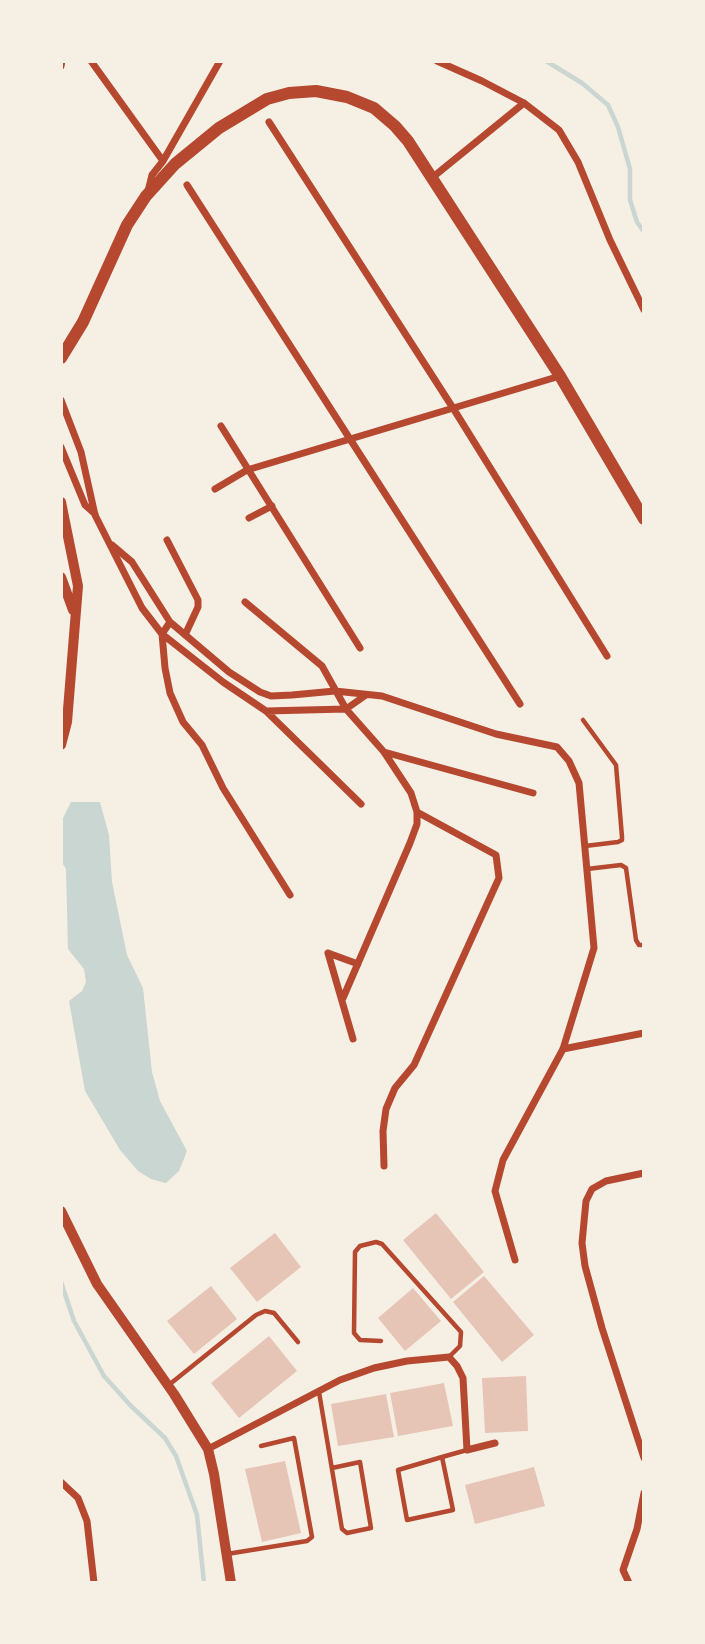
<!DOCTYPE html>
<html>
<head>
<meta charset="utf-8">
<style>
  body { margin:0 }
  #map { position:relative; width:705px; height:1644px; overflow:hidden; background:#f6efe4; font-family:"Sofia Sans Condensed",sans-serif }
  canvas { display:block }
  .frame { position:absolute; inset:0; border:63px solid #f6efe4; pointer-events:none }
</style>
</head>
<body>
<div id="map">
<canvas width="705" height="1644"></canvas>
<div class="frame"></div>
</div>
<script>
const c = document.querySelector('canvas').getContext('2d');
c.lineJoin = 'round';
function fill(path, color) { c.fillStyle = color; c.fill(path, 'evenodd'); }
const shape = rows => new Path2D(rows.map(r => 'M' + r).join(''));
function trace(path, color, width, dash) { c.strokeStyle = color; c.lineWidth = width; c.lineCap = dash ? 'butt' : 'round'; c.setLineDash(dash || []); c.stroke(path); }
const water = shape([
  [71,802,100,802,109,835,112,882,127,955,143,988,152,1072,160,1101,187,1151,179,1171,166,1183,151,1179,138,1171,120,1150,85,1091,69,1001,82,991,86,982,84,969,68,949,66,869,61,861,61,822]
]);
const stream = shape([
  [546,61,582,83,608,105,618,127,630,169,630,200,637,222,644,232],
  [61,1282,74,1321,104,1376,130,1405,165,1438,176,1456,197,1515,204,1583]
]);
const building = shape([
  [436,1213,484,1272,451,1299,403,1240],
  [275,1233,301,1267,257,1302,230,1268],
  [484,1276,534,1335,502,1362,453,1302],
  [211,1286,237,1319,194,1354,167,1321],
  [413,1288,441,1321,405,1351,378,1318],
  [269,1336,297,1371,239,1418,211,1383],
  [526,1376,528,1431,485,1433,482,1378],
  [444,1383,453,1426,398,1436,390,1393],
  [386,1394,394,1437,338,1446,331,1404],
  [285,1461,301,1533,262,1542,245,1469],
  [534,1467,545,1506,475,1524,465,1485]
]);
const service = shape([
  [583,720,616,765,622,837,622,840,618,842,585,846],
  [587,869,621,865,626,868,636,940,639,945,644,945],
  [381,1341,360,1340,354,1333,355,1252,360,1246,376,1242,382,1244,461,1332,460,1346,449,1357],
  [170,1384,256,1315,265,1311,274,1313,298,1342],
  [319,1392,342,1529,347,1533,371,1528,360,1462,332,1468],
  [442,1457,453,1510,407,1520,398,1470,442,1457,467,1450],
  [227,1554,307,1541,312,1537,294,1438,261,1446]
]);
const minor = shape([
  [91,61,163,161],
  [437,61,482,81,524,103,559,130,578,162,610,240,644,310],
  [61,66,62,61],
  [269,122,453,408,607,656],
  [433,177,524,103],
  [187,185,520,704],
  [148,191,152,175,163,161,220,61],
  [61,400,81,452,95,515,142,608,162,634,223,682,266,711,361,804],
  [221,426,360,648],
  [61,447,85,505,95,514],
  [215,489,247,470,560,376],
  [249,518,272,506],
  [167,540,198,600,198,607,185,635],
  [112,545,132,562,170,622,229,672,260,692,271,696,292,695,335,691,382,696,496,734,557,747,569,761,579,783,594,948,563,1049,503,1160,495,1191,515,1260],
  [245,602,322,666,346,709,384,752,411,793,417,812,417,824,410,843,343,998],
  [170,622,162,634,165,668,170,693,183,722,202,745,223,788,290,895],
  [346,709,366,695],
  [266,711,346,709],
  [384,752,533,793],
  [328,953,353,1039],
  [328,953,358,964],
  [563,1049,644,1033],
  [384,1166,383,1131,386,1109,395,1088,414,1065,499,878,496,855,417,812],
  [644,1173,606,1181,592,1189,586,1201,582,1243,585,1266,602,1328,644,1458],
  [208,1449,340,1380,374,1368,407,1361,449,1357,457,1366,463,1378,467,1450,495,1443],
  [61,1482,78,1498,87,1521,94,1583],
  [629,1583,623,1570,637,1529,644,1493]
]);
const tertiary = shape([
  [61,502,78,586,67,722,61,745],
  [61,577,73,610],
  [61,1211,97,1284,174,1394,208,1449,214,1474,231,1583]
]);
const secondary = shape([
  [61,358,83,322,127,225,146,196,175,164,219,128,267,99,289,93,316,91,347,97,374,108,395,126,408,141,560,376,644,519]
]);
fill(water, '#c9d6d2');
trace(stream, '#c9d6d2', 4.5);
fill(building, '#e6c5b7');
trace(service, '#b5482f', 4.5);
trace(minor, '#b5482f', 7);
trace(tertiary, '#b5482f', 10);
trace(secondary, '#b5482f', 12);
</script>
</body>
</html>
